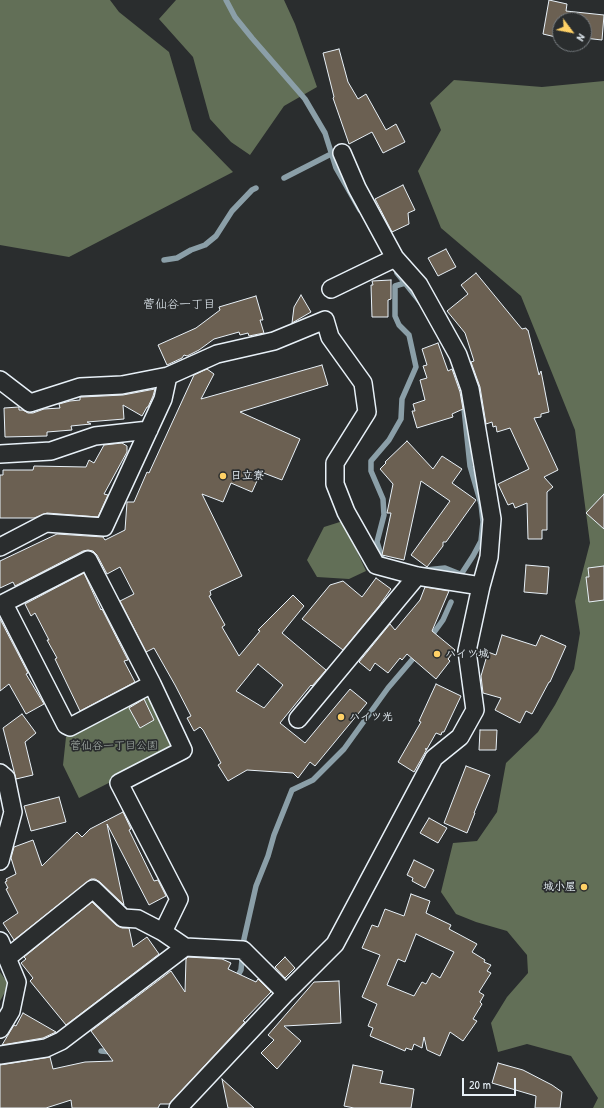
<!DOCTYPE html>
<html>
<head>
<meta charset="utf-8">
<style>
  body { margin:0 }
  #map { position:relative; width:604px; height:1108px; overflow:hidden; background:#2a2d2e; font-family:"Patrick Hand",sans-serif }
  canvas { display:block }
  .north { position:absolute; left:552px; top:12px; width:40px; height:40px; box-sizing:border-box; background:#2a2d2e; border:1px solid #767b7f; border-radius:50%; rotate:122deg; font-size:11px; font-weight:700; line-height:16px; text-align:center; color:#e8f1f8 }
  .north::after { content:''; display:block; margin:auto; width:14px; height:18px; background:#ffd166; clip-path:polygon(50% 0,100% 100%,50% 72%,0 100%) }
  .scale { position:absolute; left:462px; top:1078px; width:54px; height:18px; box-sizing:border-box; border:2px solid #e8f1f8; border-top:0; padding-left:5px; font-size:12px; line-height:14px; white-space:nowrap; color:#e8f1f8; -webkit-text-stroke:3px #2a2d2e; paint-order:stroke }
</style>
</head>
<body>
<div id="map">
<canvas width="604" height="1108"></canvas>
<div class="north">N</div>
<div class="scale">20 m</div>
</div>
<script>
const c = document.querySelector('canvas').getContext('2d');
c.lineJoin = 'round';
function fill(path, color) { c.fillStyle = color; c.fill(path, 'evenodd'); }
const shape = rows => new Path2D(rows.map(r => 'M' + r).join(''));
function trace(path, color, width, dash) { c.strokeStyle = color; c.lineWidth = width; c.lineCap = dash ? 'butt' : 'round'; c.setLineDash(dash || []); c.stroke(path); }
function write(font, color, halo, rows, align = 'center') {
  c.font = font + ' "Patrick Hand","Klee One",sans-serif'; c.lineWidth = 3.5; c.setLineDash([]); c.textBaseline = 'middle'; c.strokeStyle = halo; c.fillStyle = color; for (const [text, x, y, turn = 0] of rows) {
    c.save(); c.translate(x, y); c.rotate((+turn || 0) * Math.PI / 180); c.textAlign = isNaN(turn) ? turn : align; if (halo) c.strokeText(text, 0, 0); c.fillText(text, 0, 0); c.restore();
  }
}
const green = shape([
  [0,0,110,0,119,12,169,52,192,130,233,172,69,257,0,245],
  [176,0,284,0,295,24,317,87,284,106,250,155,231,142,210,119,193,57,159,19],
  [454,80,542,87,604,81,604,1108,593,1108,598,1098,571,1056,527,1044,498,1052,491,1023,507,997,528,973,527,955,507,931,476,922,456,914,441,892,453,843,477,841,497,812,506,763,538,732,555,705,574,669,580,633,575,601,590,543,575,430,521,296,441,228,418,171,441,130,430,103],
  [343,521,366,571,349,579,317,577,307,560,324,527],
  [143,697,153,701,173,744,168,753,79,798,63,765,66,737],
  [0,972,9,985,0,1001]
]);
const stream = shape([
  [226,0,235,17,252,38,305,99,325,133,336,168,360,210],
  [284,178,331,154],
  [164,260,177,258,191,250,205,245,216,236,232,211,252,190,256,188],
  [397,273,421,303],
  [387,562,383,561,377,542,384,515,383,499,371,471,371,461,389,440,401,419,402,399,416,367,409,335,399,325,395,316,395,286,405,283],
  [426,570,445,568,460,574],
  [460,576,473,556,481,541,483,522,481,504,470,466,463,399],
  [430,638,443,620,451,602],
  [236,979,241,970,244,939,256,886,268,856,274,835,292,790,313,780,344,749,388,688,417,654],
  [101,1051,112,1052]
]);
const building = shape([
  [549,0,567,4,566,11,604,15,602,40,584,38,584,20,560,20,560,38,543,34,549,0],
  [339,49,348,82,358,99,366,94,386,130,396,124,405,142,383,153,372,132,349,144,333,98,334,97,323,53,339,49],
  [403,185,415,210,408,213,409,224,392,232,375,199,403,185],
  [446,249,456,267,438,276,428,258,446,249],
  [476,273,522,329,526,328,527,330,528,330,539,375,541,371,549,412,541,414,541,417,534,418,558,470,544,477,553,487,547,492,547,530,542,530,542,539,528,539,527,503,515,508,513,503,508,505,498,484,529,469,510,428,497,432,496,426,493,427,492,422,486,424,480,387,471,362,474,361,465,333,447,311,468,294,461,285,476,273],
  [391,280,391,299,388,300,388,317,372,317,371,285,373,285,372,281,391,280],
  [301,295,311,312,292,323,294,307,301,295],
  [256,296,263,320,260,320,264,333,249,336,248,333,240,335,239,332,214,339,199,350,187,356,184,355,182,358,167,365,158,345,196,328,220,310,219,307,256,296],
  [438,343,448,371,452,369,460,392,463,409,452,414,453,417,417,428,412,411,415,411,413,404,425,400,420,380,427,378,423,366,427,365,422,349,438,343],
  [322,365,328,385,240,412,300,439,282,480,261,472,252,492,231,483,223,502,202,494,242,576,210,591,211,595,209,596,225,625,222,627,239,656,260,631,258,630,293,595,304,606,282,633,326,670,312,686,311,685,280,723,305,743,350,689,367,703,315,766,310,762,298,778,293,773,247,770,228,781,218,765,221,763,203,730,200,727,194,731,187,718,191,716,175,685,154,648,146,652,120,601,134,594,120,567,107,574,97,555,93,551,88,550,83,551,15,586,13,582,0,588,0,561,57,534,103,537,105,540,125,530,127,502,134,502,147,472,149,473,194,375,207,369,214,374,201,399,322,365],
  [258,664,283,685,264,708,236,691,258,664],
  [155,389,153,396,148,407,147,407,142,416,123,405,124,419,87,422,91,424,71,426,72,430,47,432,47,436,5,437,4,408,19,407,19,410,23,410,28,413,33,413,44,409,60,408,59,404,70,401,80,400,80,397,82,397,123,395,155,389],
  [407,441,433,469,442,456,462,469,452,483,476,500,446,542,443,542,443,546,427,567,411,555,450,501,421,481,404,560,382,555,391,513,387,513,393,484,380,469,386,463,385,462,407,441],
  [122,443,127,446,127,452,104,494,108,495,98,517,47,513,34,518,0,518,0,475,3,475,3,470,33,470,34,466,86,467,89,460,94,463,104,445,122,443],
  [604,494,604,529,586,513,604,494],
  [526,565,549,567,547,594,524,592,526,565],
  [604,566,604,600,589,602,586,577,589,577,588,568,604,566],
  [84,573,101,610,102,609,128,660,124,661,135,682,80,711,55,659,57,658,47,640,49,640,35,613,31,616,25,604,84,573],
  [376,578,391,589,379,606,343,650,302,619,330,585,343,581,362,597,376,578],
  [425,587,449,591,432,631,455,650,448,659,450,661,436,679,407,654,402,660,400,658,388,673,375,663,370,671,359,662,390,624,395,630,420,600,425,587],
  [0,619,28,673,26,674,44,704,26,714,9,684,0,691,0,619],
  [502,635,536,646,541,635,566,646,550,682,549,682,532,714,526,711,520,723,495,710,501,698,483,693,481,676,488,652,496,655,502,635],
  [436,684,461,696,444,732,442,732,441,735,436,733,427,749,425,749,427,749,414,772,398,762,421,722,419,721,436,684],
  [144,699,154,720,140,728,129,708,144,699],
  [22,714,36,733,25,742,33,775,16,779,3,728,22,714],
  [480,730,497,730,496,750,479,750,480,730],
  [466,766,490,775,474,813,475,813,467,833,444,823,466,766],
  [59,797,66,822,31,831,24,806,59,797],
  [123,812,131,829,129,830,154,881,158,880,166,896,149,905,107,824,124,905,100,882,95,879,91,879,14,940,3,923,18,913,6,889,8,888,5,882,7,881,6,879,16,874,11,858,14,847,33,840,42,866,77,832,82,837,90,829,123,812],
  [429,818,447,828,438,843,420,833,429,818],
  [414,860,434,870,425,888,412,881,413,878,407,875,414,860],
  [411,894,430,901,426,913,451,925,449,929,477,944,472,952,485,960,484,962,491,965,487,971,491,973,479,992,484,995,480,1002,482,1004,473,1019,477,1021,463,1041,450,1032,440,1056,427,1050,424,1037,422,1048,414,1044,412,1050,406,1048,405,1051,370,1036,373,1028,368,1026,377,1004,362,997,380,955,362,948,372,925,378,927,385,909,404,916,411,894],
  [416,934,454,952,440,978,432,973,426,984,422,982,414,996,387,985,398,959,405,962,416,934],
  [92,902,116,925,122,928,129,928,133,947,147,937,159,954,66,1025,30,981,33,978,21,963,26,959,24,957,92,902],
  [188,957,222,959,231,963,228,969,256,982,258,979,271,992,243,1021,245,1022,169,1104,160,1104,158,1108,72,1108,71,1100,46,1108,0,1108,0,1065,50,1057,53,1069,85,1062,113,1061,91,1031,171,971,185,992,186,959,188,957],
  [285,957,295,968,285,978,275,967,285,957],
  [339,981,341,1023,284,1026,301,1041,277,1069,261,1053,274,1040,268,1035,314,982,339,981],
  [23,1013,56,1032,43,1038,2,1045,14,1025,16,1026,23,1013],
  [498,1063,523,1070,552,1085,562,1092,560,1108,535,1108,536,1096,492,1083,498,1063],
  [353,1065,383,1071,380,1083,414,1089,411,1108,354,1108,344,1106,353,1065],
  [222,1079,254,1108,228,1108,222,1079]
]);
const street = shape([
  [331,289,395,258],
  [0,380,30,403,80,387,122,385,168,376],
  [0,454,51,451,95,436,149,430],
  [0,547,46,523,104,527,163,399,168,376,217,354,274,341,325,320,330,337,363,383,367,412,335,463,335,484,346,512,376,565,417,576,481,586],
  [4,604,66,725,70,727,152,684],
  [0,605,88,560,152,684,183,750,119,783,179,899,163,932],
  [298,719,417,576],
  [0,773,6,778,13,812,0,861],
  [0,941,17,982,11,1011,0,1029],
  [7,958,93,889,123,918,138,919,163,932,185,947,243,950,286,993],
  [0,1055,46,1048,61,1041,185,947],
  [178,1108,286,993,335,944,434,758,460,737,475,710,467,651,481,586,489,557,492,519,470,389,458,355,419,285,395,258,357,188,342,153]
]);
const markers = [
  [223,476,4,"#ffd166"],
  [437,654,4,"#ffd166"],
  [341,717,4,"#ffd166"],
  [584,887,4,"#ffd166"]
];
const poiNames = [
  ["日立寮",231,476],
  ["ハイツ城",445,654],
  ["ハイツ光",349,717],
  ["城小屋",576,887,"right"]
];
const parkNames = [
  ["菅仙谷一丁目公園",114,746]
];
const neighbourhoodNames = [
  ["菅仙谷一丁目",179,305]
];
fill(green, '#626f57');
trace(stream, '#8b9fa8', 5.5);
fill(building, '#6b6052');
trace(building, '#e8f1f8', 1);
trace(street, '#e8f1f8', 20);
trace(street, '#2a2d2e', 17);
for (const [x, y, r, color] of markers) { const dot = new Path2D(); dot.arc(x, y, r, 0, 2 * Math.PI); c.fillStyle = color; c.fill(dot); trace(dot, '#2a2d2e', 1.5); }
write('bold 11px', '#e8f1f8', '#2a2d2e', poiNames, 'left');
write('11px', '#acb6b0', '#2a2d2e', parkNames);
write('12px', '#e8f1f8', '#2a2d2e', neighbourhoodNames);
</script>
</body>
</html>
